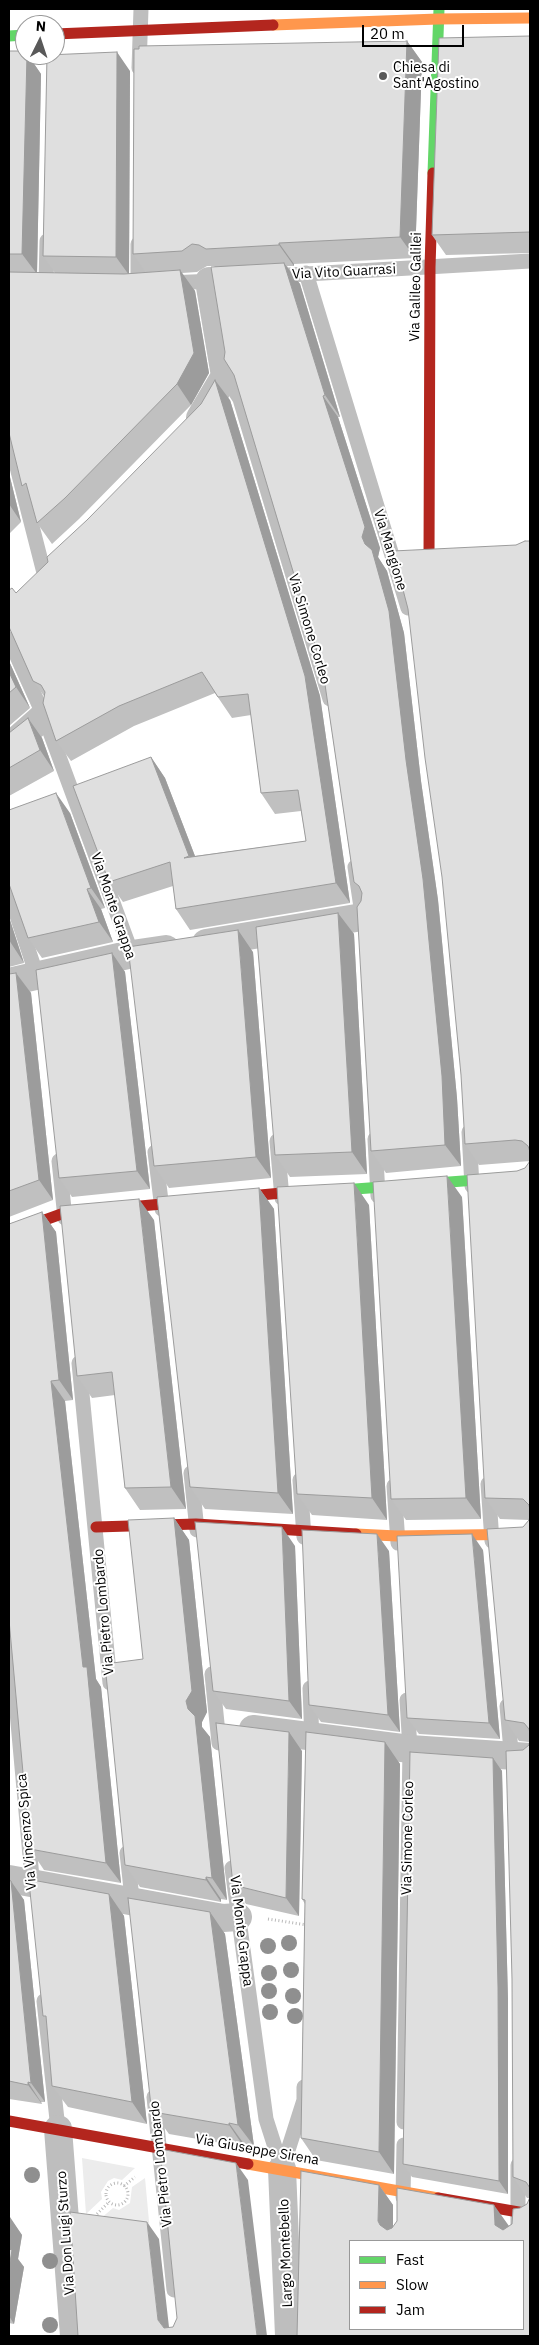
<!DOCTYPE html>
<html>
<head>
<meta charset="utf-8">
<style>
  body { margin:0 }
  #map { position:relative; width:539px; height:2345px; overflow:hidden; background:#fff; font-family:"IBM Plex Sans",sans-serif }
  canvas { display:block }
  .frame { position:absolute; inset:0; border:10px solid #000; pointer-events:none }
  .legend { position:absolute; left:349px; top:2240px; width:175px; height:90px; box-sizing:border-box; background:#fff; border:1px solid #999; margin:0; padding:6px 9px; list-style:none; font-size:15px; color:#000 }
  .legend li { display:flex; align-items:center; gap:10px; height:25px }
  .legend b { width:25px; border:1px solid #999 }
  .north { position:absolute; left:15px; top:15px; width:50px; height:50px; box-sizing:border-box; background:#fff; border:1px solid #999; border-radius:50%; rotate:4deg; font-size:14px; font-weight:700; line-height:20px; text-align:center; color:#000 }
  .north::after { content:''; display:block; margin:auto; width:18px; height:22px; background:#595959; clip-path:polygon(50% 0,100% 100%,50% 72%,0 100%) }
  .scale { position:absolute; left:362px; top:25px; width:102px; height:22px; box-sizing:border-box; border:2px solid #000; border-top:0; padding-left:6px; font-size:15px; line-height:18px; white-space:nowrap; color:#000; -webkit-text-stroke:4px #fff; paint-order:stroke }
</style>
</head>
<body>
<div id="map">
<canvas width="539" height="2345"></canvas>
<div class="frame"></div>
<ul class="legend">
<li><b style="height:6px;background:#63d668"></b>Fast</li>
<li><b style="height:6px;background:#ff974d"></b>Slow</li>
<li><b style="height:6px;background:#b3261e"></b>Jam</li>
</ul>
<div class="north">N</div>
<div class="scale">20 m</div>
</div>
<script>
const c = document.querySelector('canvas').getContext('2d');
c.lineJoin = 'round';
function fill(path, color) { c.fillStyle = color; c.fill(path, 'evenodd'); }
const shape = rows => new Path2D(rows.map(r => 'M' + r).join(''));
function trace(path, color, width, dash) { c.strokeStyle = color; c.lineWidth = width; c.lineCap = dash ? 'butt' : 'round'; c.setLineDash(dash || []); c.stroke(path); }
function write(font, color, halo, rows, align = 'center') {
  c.font = font + ' "IBM Plex Sans",sans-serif'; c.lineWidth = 4; c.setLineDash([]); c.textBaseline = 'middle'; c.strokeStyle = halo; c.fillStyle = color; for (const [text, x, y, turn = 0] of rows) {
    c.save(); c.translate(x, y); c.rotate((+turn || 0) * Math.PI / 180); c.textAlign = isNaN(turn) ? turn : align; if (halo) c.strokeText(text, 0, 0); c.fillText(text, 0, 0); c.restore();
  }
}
const green = shape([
  [82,2158,135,2168,122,2180,114,2178,108,2181,101,2192,102,2199,86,2214],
  [145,2178,150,2232,93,2225,113,2208,119,2210,130,2203,132,2187]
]);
const path = shape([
  [268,1919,307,1925],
  '106 2194a11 11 0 1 1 22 0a11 11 0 1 1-22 0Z',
  [124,2186,135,2177],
  [97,2214,109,2202]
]);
const lane = shape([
  [139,68,141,9],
  [306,273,408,608],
  [272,276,530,261],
  [168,283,215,281],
  [46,284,47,241],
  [138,285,138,244],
  [225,376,240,399,330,699],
  [9,436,44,573],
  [9,639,44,716,132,954,133,961],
  [355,867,363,921],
  [9,892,39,982],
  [469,1132,472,1186],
  [375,1139,378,1196],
  [277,1141,282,1198],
  [155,1152,162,1209],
  [59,1161,65,1218],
  [79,1363,110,1683],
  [191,1473,197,1530],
  [300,1480,304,1537],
  [488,1484,492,1541],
  [394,1486,398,1543],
  [9,1623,33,1889],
  [212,1674,219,1743],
  [310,1688,312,1742],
  [507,1706,512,1762],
  [127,1853,133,1907],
  [232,1868,266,2119,282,2169],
  [44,2001,58,2129],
  [154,2097,174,2290],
  [404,2122,410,1749,407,1700],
  [518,2165,518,2241],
  [282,2169,304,2100,304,2087],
  [403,2197,404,2145]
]);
const street = shape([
  [200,418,225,376,209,281],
  [9,747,44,716],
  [206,943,362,917],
  [9,982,132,954,166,949],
  [253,1729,410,1749,530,1757],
  [9,1879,223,1918,238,1917],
  [58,2129,74,2336],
  [282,2169,289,2336]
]);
const fast = shape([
  [9,36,25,35],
  [433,173,439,9],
  [342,1190,530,1176]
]);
const slow = shape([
  [273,25,438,19,530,18],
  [356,1534,397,1536,530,1534],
  [248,2164,438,2198]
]);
const jam = shape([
  [55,34,273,25],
  [429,556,430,267,433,173],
  [9,1233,64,1213,282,1193,342,1190],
  [96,1527,196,1524,356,1534],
  [9,2121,248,2164],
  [438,2198,530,2214]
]);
const trees = [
  [289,1943],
  [268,1946],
  [291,1970],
  [269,1973],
  [269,1991],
  [293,1996],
  [270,2012],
  [295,2016],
  [32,2175],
  [50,2261],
  [50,2325]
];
const wall = shape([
  [530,36,530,253,446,255,432,235],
  [407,41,422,62,415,258,294,264,294,266,287,266,300,284,340,417,338,417,380,548,378,557,387,571,404,633,421,781,438,900,457,1098,461,1166,386,1173,371,1151,361,901,362,893,354,882,323,671,234,375,225,352,215,267,214,266,207,266,197,272,182,273,195,291,209,373,191,405,79,519,52,544,37,523,30,497,22,486,9,433,9,51,23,53,25,55,28,55,41,74,37,273,55,273,43,256,130,71,129,274,146,273,133,254],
  [230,400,320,696,350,903,190,930,176,909,173,886,123,902,109,882,151,757,165,778,195,856,306,841,301,811,275,814,261,793,251,715,232,718,215,693,134,726,71,761,56,741,44,696,33,681,10,630,9,630,9,590,16,593],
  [9,473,21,522,9,534],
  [530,541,530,2336,297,2336,379,2185,393,2205,393,2227,509,2226,512,2224,520,2208,527,2204,530,2198,527,2198,513,2177,523,1750,529,1745,529,1742,519,1741,505,1720,523,1527,529,1520,500,1519,485,1498,517,1171,525,1168,530,1161,479,1165,465,1144,516,545],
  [350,2241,523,2241,523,2329,350,2329],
  [9,661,30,708,9,726],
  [28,718,42,738,54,771,9,796,9,733],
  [70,813,105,908,101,909,113,942,42,958,28,938],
  [338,913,354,934,367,1174,290,1177,275,1155],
  [9,917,24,963,9,967],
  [253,952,271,1178,169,1188,154,1166],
  [112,953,125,972,150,1189,72,1197,59,1178],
  [16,973,31,993,53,1200,9,1217,9,974],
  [259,1188,274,1209,293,1514,205,1509,190,1487],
  [462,1197,481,1519,406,1520,391,1499],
  [369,1205,387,1520,312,1515,297,1494],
  [42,1212,56,1232,73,1400,65,1401,96,1679,101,1687,121,1883,44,1870,30,1849],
  [154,1220,186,1509,140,1510,125,1488,115,1395,92,1398,77,1376],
  [174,1518,189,1540,207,1712,202,1722,202,1727,210,1737,227,1900,221,1899,221,1902,140,1887,125,1865,143,1659],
  [295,1546,302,1719,226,1709,213,1691],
  [483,1550,500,1739,419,1734,407,1718],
  [389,1551,400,1732,321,1722,309,1705],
  [385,1742,400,1764,394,2174,316,2160,301,2138,305,1904,302,1899],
  [302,1751,299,1916,246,1904,233,1885],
  [493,1758,502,1771,508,2000,508,2194,412,2177,403,2164],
  [9,1880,11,1881,24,1900,45,2102,41,2102,42,2104,9,2099],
  [109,1894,124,1916,147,2124,68,2107,52,2086,47,2022,43,2016],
  [210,1912,225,1934,254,2146,244,2144,244,2147,169,2134,153,2112,153,2110,151,2106],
  [9,2217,22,2235,18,2259,24,2267,14,2324,9,2323]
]);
const shadedWall = shape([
  [407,41,422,62,415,258,400,237],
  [22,51,27,58,27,55,28,55,41,74,37,274,22,254],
  [117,52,130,71,129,275,116,257],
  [279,243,294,264,294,266,279,245],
  [284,263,300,284,340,417,325,395],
  [180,270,195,291,209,373,191,405,177,384],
  [215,380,230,400,320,696,350,903,336,883],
  [323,396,338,417,380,548,378,557,387,571,404,633,421,781,438,900,457,1098,461,1166,445,1145,362,537],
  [9,473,21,522,9,504],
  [9,661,30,708,16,687,9,672],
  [28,718,42,738,54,771,40,750],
  [151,757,165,778,203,877,189,856],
  [56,793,70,813,105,908,91,888],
  [87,889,101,909,113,942,99,922],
  [338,913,354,934,367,1174,352,1152],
  [9,917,24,963,9,940],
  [238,930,253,952,271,1178,256,1157],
  [112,953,125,972,150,1189,137,1171],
  [16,973,31,993,53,1200,39,1180],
  [447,1176,462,1197,481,1519,466,1498],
  [354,1183,369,1205,387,1520,372,1498],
  [259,1188,274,1209,293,1514,278,1493],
  [139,1199,154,1220,186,1509,171,1487],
  [42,1212,56,1232,73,1400,59,1380],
  [51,1381,65,1401,96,1679,101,1687,121,1883,106,1863,83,1667],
  [174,1518,189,1540,207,1712,202,1722,202,1727,210,1737,227,1900,212,1878,186,1701],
  [282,1527,295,1546,302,1719,289,1701],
  [377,1534,389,1551,400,1732,388,1715],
  [472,1534,483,1550,500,1739,489,1723],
  [289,1732,302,1751,299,1916,286,1898],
  [385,1742,400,1764,394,2174,379,2152],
  [493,1758,502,1771,508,2000,508,2194,499,2181],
  [206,1877,221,1899,221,1902,206,1880],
  [11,1881,24,1900,45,2102,31,2083],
  [109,1894,124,1916,147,2124,132,2102],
  [210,1912,225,1934,254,2146,238,2125],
  [28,2082,41,2102,42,2104,28,2085],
  [229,2123,244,2144,244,2147,229,2125],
  [236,2163,248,2180,267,2336,257,2336],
  [379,2185,393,2205,393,2241,380,2225,378,2221],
  [494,2205,509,2226,509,2241,495,2225],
  [10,2217,22,2235,18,2259,24,2267,14,2324,9,2316,9,2226],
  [147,2222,159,2239,170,2336,158,2320]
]);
const building = shape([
  [530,36,530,232,432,235,439,38,530,36],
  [407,41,400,237,279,243,279,245,206,249,199,245,192,244,182,251,133,254,134,49,139,49,139,46,407,41],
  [9,51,22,51,22,53,25,53,25,55,27,55,22,254,9,254,9,51],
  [117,52,116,257,43,256,47,55,117,52],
  [284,263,325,395,323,396,365,527,362,537,365,544,372,550,389,611,406,760,423,879,442,1076,445,1145,371,1151,357,907,361,901,362,893,359,886,354,882,323,671,234,375,224,359,225,352,211,267,284,263],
  [180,270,194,353,177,384,65,498,37,523,26,483,22,486,9,433,9,272,124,274,180,270],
  [215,380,305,676,336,883,176,909,170,862,109,882,73,786,151,757,189,856,184,858,306,841,298,790,261,793,248,694,218,697,202,672,119,706,56,741,43,703,45,692,41,685,33,681,9,627,9,590,12,588,16,593,48,562,47,557,87,520,201,404,215,380],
  [525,541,530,541,530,1152,528,1146,522,1141,515,1140,465,1144,461,1075,442,877,425,758,408,609,393,551,516,545,525,541],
  [9,672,16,687,9,693,9,672],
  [28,718,40,750,9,768,9,733,28,718],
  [56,793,91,888,87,889,99,922,28,938,9,884,9,810,56,793],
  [338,913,352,1152,275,1155,256,927,338,913],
  [238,930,256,1157,154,1166,128,947,238,930],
  [112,953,137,1171,59,1178,36,970,112,953],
  [16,973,39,1180,9,1191,9,974,16,973],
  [530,1159,530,1510,529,1505,523,1499,485,1498,467,1175,517,1171,525,1168,530,1161,530,1159],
  [447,1176,466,1498,391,1499,373,1182,447,1176],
  [354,1183,372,1498,297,1494,277,1187,354,1183],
  [259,1188,278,1493,190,1487,157,1197,259,1188],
  [139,1199,171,1487,125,1488,112,1372,77,1376,60,1206,139,1199],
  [42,1212,59,1380,51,1381,83,1667,87,1667,106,1863,30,1849,9,1620,9,1224,42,1212],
  [530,1516,530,1733,529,1729,524,1723,505,1720,487,1529,523,1527,529,1520,530,1516],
  [174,1518,192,1691,186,1701,188,1709,195,1716,212,1878,206,1877,206,1880,125,1865,105,1664,143,1659,128,1520,174,1518],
  [195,1522,282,1527,289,1701,213,1691,195,1522],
  [302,1530,377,1534,388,1715,309,1705,302,1530],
  [472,1534,489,1723,407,1718,397,1536,472,1534],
  [216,1723,289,1732,286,1898,233,1885,216,1723],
  [306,1732,385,1742,379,2152,301,2138,305,1900,302,1899,306,1732],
  [530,1739,530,2190,530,2188,526,2182,513,2177,512,1979,506,1751,523,1750,529,1745,530,1739],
  [410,1752,493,1758,498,1987,499,2181,403,2164,410,1752],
  [9,1880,11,1881,31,2083,28,2082,28,2085,9,2081,9,1880],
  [32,1880,109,1894,132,2102,52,2086,46,2016,43,2016,29,1882,33,1883,32,1880],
  [128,1898,210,1912,238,2125,229,2123,229,2125,153,2112,153,2107,151,2106,128,1898],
  [160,2149,236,2163,257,2336,78,2336,70,2212,147,2222,158,2320,164,2328,173,2327,177,2318,160,2149],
  [301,2171,379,2185,378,2221,380,2225,387,2230,392,2228,397,2221,397,2188,494,2205,495,2225,503,2230,512,2224,513,2209,520,2208,527,2204,530,2197,530,2336,297,2336,301,2171],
  [350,2241,523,2241,523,2329,350,2329,350,2241],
  [9,2249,12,2250,9,2268,9,2249]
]);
const markers = [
  [383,76,5,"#595959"]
];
const poiNames = [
  ["Chiesa di",393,68],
  ["Sant'Agostino",393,84]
];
const streetNames = [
  ["Via Vito Guarrasi",344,272,-3],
  ["Via Galileo Galilei",416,287,-89],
  ["Via Mangione",390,550,73],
  ["Via Simone Corleo",309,629,73],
  ["Via Monte Grappa",113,906,71],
  ["Via Pietro Lombardo",104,1612,-95],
  ["Via Vincenzo Spica",27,1832,-95],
  ["Via Simone Corleo",408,1838,-89],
  ["Via Monte Grappa",241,1931,83],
  ["Via Giuseppe Sirena",257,2150,10],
  ["Via Pietro Lombardo",161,2164,-96],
  ["Via Don Luigi Sturzo",66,2233,-94],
  ["Largo Montebello",286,2253,-92]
];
fill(green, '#ececec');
trace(path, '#b9b9b9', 3, [1, 2.5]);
trace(lane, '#bebebe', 15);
trace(street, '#bebebe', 28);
trace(fast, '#63d668', 11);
trace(slow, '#ff974d', 11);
trace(jam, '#b3261e', 11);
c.fillStyle = '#8f8f8f';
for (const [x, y] of trees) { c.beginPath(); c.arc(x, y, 8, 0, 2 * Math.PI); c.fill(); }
fill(wall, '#c0c0c0');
fill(shadedWall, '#9c9c9c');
fill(building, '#dfdfdf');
trace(building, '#9c9c9c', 1);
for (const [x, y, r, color] of markers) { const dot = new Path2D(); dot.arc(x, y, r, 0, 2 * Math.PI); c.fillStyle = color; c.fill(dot); trace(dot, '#fff', 2); }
write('14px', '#000', '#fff', poiNames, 'left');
write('14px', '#000', '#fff', streetNames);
</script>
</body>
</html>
